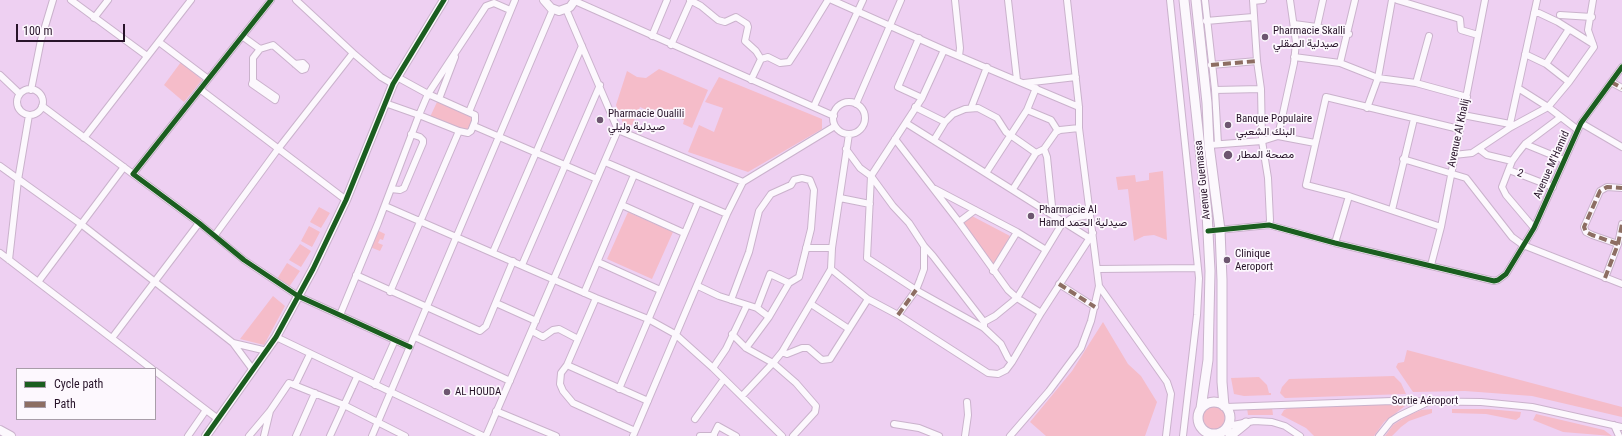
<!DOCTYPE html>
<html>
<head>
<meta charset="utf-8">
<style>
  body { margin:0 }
  #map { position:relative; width:1622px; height:436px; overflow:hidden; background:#eed0f2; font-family:"Roboto Condensed",sans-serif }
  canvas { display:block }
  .legend { position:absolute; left:16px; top:368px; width:140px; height:52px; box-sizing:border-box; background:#fdf8fe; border:1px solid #a89da9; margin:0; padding:5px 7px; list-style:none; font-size:12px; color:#28142a }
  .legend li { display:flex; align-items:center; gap:8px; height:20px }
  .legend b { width:20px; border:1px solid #a89da9 }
  .scale { position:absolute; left:16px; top:24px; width:109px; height:18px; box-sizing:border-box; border:2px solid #28142a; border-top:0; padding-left:5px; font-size:12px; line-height:14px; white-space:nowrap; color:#28142a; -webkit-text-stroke:3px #fdf8fe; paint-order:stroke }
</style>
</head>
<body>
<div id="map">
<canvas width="1622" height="436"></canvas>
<ul class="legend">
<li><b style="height:5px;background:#1b5e20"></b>Cycle path</li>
<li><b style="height:5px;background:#8d6e63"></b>Path</li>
</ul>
<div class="scale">100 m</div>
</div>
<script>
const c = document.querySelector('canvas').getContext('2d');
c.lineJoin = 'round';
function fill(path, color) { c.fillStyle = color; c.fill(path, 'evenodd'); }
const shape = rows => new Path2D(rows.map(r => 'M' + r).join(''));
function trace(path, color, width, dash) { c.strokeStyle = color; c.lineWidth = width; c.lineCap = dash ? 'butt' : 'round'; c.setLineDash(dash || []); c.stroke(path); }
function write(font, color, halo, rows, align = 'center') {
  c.font = font + ' "Roboto Condensed",Vazirmatn,sans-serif'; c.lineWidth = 3.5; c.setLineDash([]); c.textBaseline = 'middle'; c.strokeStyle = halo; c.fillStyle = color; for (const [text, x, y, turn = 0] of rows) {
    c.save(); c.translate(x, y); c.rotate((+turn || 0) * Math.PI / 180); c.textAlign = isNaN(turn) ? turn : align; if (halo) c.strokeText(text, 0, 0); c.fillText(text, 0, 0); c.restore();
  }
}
const green = shape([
  [181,62,202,80,184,102,164,85],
  [659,69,708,90,692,128,683,124,684,120,675,117,674,120,666,117,667,114,655,109,653,113,640,107,632,125,624,126,616,105,627,71,637,77,646,78],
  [719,77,822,119,822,129,748,172,688,152,699,125,714,132,723,108,705,102],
  [437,102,473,117,467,132,430,117],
  [1163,171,1167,240,1154,235,1144,236,1134,241,1128,189,1118,190,1116,177,1135,175,1136,182,1149,180,1149,173],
  [319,207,330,213,321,228,310,222],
  [628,212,673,232,652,279,607,259],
  [970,215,1010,236,993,266,962,222],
  [309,226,320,232,312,247,301,241],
  [377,230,385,234,383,240,380,239,378,243,383,245,380,251,370,247],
  [300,244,311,251,301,267,289,260],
  [287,263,300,271,289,287,277,279],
  [273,296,285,306,264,345,240,339],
  [1103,322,1128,364,1141,376,1157,402,1145,436,1046,436,1030,422,1072,371],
  [1407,350,1622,407,1622,417,1532,396,1465,391,1413,392,1396,367,1398,363,1404,362],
  [1394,376,1401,383,1406,394,1285,398,1280,393,1282,387,1289,379],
  [1259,377,1267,385,1269,393,1271,393,1271,395,1244,396,1234,394,1231,378],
  [1393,404,1404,404,1405,406,1384,422,1374,436,1314,436,1306,428,1281,415,1284,410,1289,408],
  '1202 418a12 12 0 1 1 24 0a12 12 0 1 1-24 0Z',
  [1272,407,1273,415,1248,415,1247,408],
  [1432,409,1432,413,1409,421,1401,427,1392,436,1385,436,1393,425,1407,416,1421,410],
  [1452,409,1488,409,1521,412,1520,417,1516,420,1486,414,1452,413],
  [1536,414,1604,430,1612,436,1563,432,1533,420]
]);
const minor = shape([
  [71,0,147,56],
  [271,0,133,174,199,223,244,260,298,296,410,347],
  [296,0,353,53,381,77,393,84],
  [690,0,701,6,718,20,725,22,736,17,747,24,748,27,745,41,756,51,761,59],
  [832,0,944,50,1079,107],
  [955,0,960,48,959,56],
  [1008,0,1017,80],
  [1170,0,1199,278,1197,315,1183,436],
  [1205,0,1215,90,1218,144],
  [1253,0,1257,61,1261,89,1262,141,1268,178,1270,220,1269,225],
  [1397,0,1460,19,1461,30,1478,35],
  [575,1,834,116],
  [1253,1,1263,0],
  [566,9,618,130,743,182],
  [1534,13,1539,13,1558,22,1593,44],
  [1560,15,1592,17],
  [94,18,108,0],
  [1206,21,1253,17],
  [1294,24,1317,27,1349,34],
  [1317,27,1323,0],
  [242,36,260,49,273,45,302,70,305,69,306,66,303,63,295,64],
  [652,36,667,0],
  [919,38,898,87,922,98],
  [159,42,208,79],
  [671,45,691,0],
  [944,50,922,98,871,176,867,258,916,290,984,328,1001,344,1008,358,1012,362],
  [1525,54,1546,64,1569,82],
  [1294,57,1340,63,1378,78,1416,83,1467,97],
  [1340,63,1355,0],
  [1546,64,1569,29],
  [1211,65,1257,61],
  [0,75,20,94],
  [397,77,428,94,486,6,494,3,510,10],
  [751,80,761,59,768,57,780,63,789,62,804,39,828,0],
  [253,81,252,84,275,100,276,97,253,81,253,58,260,49],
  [1611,82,1622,88],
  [1024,83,1076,77],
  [1416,83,1429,36],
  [1518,88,1548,107,1578,130],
  '17 102a13 13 0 1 1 26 0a13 13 0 1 1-26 0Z',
  [31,90,41,40,53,0],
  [201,90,346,200],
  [1215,90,1261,89],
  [428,94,475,115,475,121,471,131,468,133,459,131,419,115,428,94],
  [439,99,455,57],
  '833 118a16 16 0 1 1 32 0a16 16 0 1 1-32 0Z',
  [856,104,901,0],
  [42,106,133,174],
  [814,106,863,0],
  [915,107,945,122],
  [971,108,987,67],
  [1367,108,1378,78,1392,0],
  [1027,110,1051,120,1058,131],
  [469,112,515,0],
  [1463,115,1510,124],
  [906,123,1089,238],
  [1581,123,1622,147],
  [474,126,597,179],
  [1511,127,1510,124,1537,0],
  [1278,136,1315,143],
  [84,138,191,0],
  [895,139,959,222,1008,290,1017,298,1041,313],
  [934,140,945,122,953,114,965,109,978,108,997,118,1006,132,1036,153],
  [1525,144,1564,160],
  [1209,145,1262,141,1278,136,1294,63,1296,42,1290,0],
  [846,149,860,168,871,176,893,206,909,223,924,246,933,256,984,322,984,328],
  [1044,149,1047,157,1052,206,1050,213],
  [1479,149,1487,155,1512,161],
  [1454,155,1472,153,1511,127,1548,107,1569,82,1594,47,1588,30,1593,0],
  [1403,159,1466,178,1512,237,1523,245,1622,284],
  [605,162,727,214],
  [0,166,81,224,233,343,267,351],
  [124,167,38,282,152,369],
  [1509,170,1553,187],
  [986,173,1027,110,1036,88],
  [391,189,400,190,404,188,423,143,423,140,420,137,411,134],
  [935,189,1017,232,1046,250],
  [1013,189,1036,153,1044,149,1056,132,1060,130,1079,128],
  [840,198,870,204],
  [622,205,684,233],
  [385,206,596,298,648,319,675,334,713,368,782,436],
  [1392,210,1414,119],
  [959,222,975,210],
  [1065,223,1072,218,1090,215],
  [1441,227,1349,196,1306,185,1326,97,1459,129],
  [1534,228,1506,195,1502,187,1512,161,1517,154,1525,144,1561,117],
  [1208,231,1269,225,1335,243,1494,281,1498,280,1506,274,1534,228,1581,123,1622,67],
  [215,235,278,149,353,53],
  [1335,243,1349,196],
  [1618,244,1592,235,1586,232,1584,227,1600,191,1607,187,1622,188],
  [806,248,832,248],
  [493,252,582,46],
  [0,253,38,282],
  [9,260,18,180,29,115],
  [598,262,660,290],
  [522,265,600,85],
  [1431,265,1441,227,1485,0],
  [831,269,868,299,898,315,988,373,998,374,1006,370,1012,362,1041,313,1093,233],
  [1098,269,1198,268],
  [993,271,1017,232],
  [356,275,480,331,486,326,513,261],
  [1605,278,1618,244,1622,224],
  [1059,284,1095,307],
  [698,286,719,296,757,308,769,317],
  [1099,286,1167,382,1171,394,1166,436],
  [390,292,459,131],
  [584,293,634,175],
  [596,298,567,365,561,373,560,384,563,391,573,403,635,431],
  [731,300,749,252,759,211,771,194,791,185,794,180,802,178,810,180,814,190,811,229,799,277,789,283,769,317,746,348,773,363,796,383,816,406,815,412,793,436],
  [496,303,536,321],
  [811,304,849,329],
  [757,308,770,274,789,283],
  [340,315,378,223,419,115,385,103],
  [898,315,916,290,920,280,924,269,924,246],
  [984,322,995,316,1017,298,1063,222],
  [532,331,543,337,553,330,559,329,578,339],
  [732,334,746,348],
  [276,337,483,436],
  [415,337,510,381],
  [112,338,199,223],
  [233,343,253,370],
  [782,352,787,354,802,348,808,348,822,360,830,359,868,299],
  [567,365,648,401],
  [713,368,726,349,747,305],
  [155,371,218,419],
  [295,385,310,354],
  [375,385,395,340],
  [619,389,698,202],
  [742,396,773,363,782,352,831,269,832,248,849,134],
  [1226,407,1392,401,1481,402,1532,407,1622,427],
  [496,411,556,436],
  [695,419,724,379],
  [894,424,919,428,939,436],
  [1614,425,1619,436],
  [1228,426,1254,421,1272,422,1285,426,1300,436],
  [188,436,206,410],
  [249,436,270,411,289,383,344,405,405,436],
  [264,436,270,411],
  [296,436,315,393],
  [330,436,357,377],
  [372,436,553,9],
  [486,436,618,130],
  [633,436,727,214,743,182,835,126],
  [700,436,714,436],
  [713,436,718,426,736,436],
  [965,436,968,415,967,402],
  [1010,436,1049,391,1081,348,1091,321,1099,286,1079,128,1079,107,1067,0],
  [1379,436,1391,421,1399,416,1426,403]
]);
const tertiary = shape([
  [544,0,551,8,559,11,570,7,575,0],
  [0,430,11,436],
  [206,436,276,337,313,269,346,200,393,84,444,0]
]);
const secondary = shape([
  [1184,0,1207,213,1210,271,1208,360,1201,408],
  [1196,0,1207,103,1209,145,1220,230,1222,280,1222,382,1224,406],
  '1198 418a16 16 0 1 1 32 0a16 16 0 1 1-32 0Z',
  [1230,436,1246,423]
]);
const quiet = shape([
  [1211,65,1257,61],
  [1611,82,1622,88],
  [1618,244,1592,235,1586,232,1584,227,1600,191,1607,187,1622,188],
  [1605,278,1618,244,1622,224],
  [1059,284,1095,307],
  [898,315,916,290]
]);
const cycleway = shape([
  [271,0,133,174,199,223,244,260,298,296,410,347],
  [1208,231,1269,225,1335,243,1494,281,1498,280,1506,274,1534,228,1581,123,1622,67],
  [206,436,276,337,313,269,346,200,393,84,444,0]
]);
const markers = [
  [1265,37,4,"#6d5670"],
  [600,120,4,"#6d5670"],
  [1228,125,4,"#6d5670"],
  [1228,155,5,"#6d5670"],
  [1031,216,4,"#6d5670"],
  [1227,260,4,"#6d5670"],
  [447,392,4,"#6d5670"]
];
const poiNames = [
  ["Pharmacie Skalli",1273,31],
  ["صيدلية الصقلي",1273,44],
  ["Pharmacie Oualili",608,114],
  ["صيدلية وليلي",608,127],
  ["Banque Populaire",1236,119],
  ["البنك الشعبي",1236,132],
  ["مصحة المطار",1237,155],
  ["Pharmacie Al",1039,210],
  ["Hamd صيدلية الحمد",1039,223],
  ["Clinique",1235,254],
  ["Aeroport",1235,267],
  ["AL HOUDA",455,392]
];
const streetNames = [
  ["Avenue Al Khalij",1459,133,-78],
  ["Avenue M'Hamid",1552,165,-66],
  ["2",1520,174,21],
  ["Avenue Guemassa",1203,180,-96],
  ["Sortie Aéroport",1425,401]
];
fill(green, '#f5bcc9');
trace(minor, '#cab2cc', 8);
trace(tertiary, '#cab2cc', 10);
trace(secondary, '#cab2cc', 11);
trace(minor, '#fcf8fd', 6);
trace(tertiary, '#fcf8fd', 8);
trace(secondary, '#fcf8fd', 9);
trace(quiet, '#8d6e63', 4, [8, 4]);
trace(cycleway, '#1b5e20', 5);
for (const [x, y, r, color] of markers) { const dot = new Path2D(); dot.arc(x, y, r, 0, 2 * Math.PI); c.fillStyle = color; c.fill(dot); trace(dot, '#fdf8fe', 1.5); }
write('11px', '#28142a', '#fdf8fe', poiNames, 'left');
write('11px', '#28142a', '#fdf8fe', streetNames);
</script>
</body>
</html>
